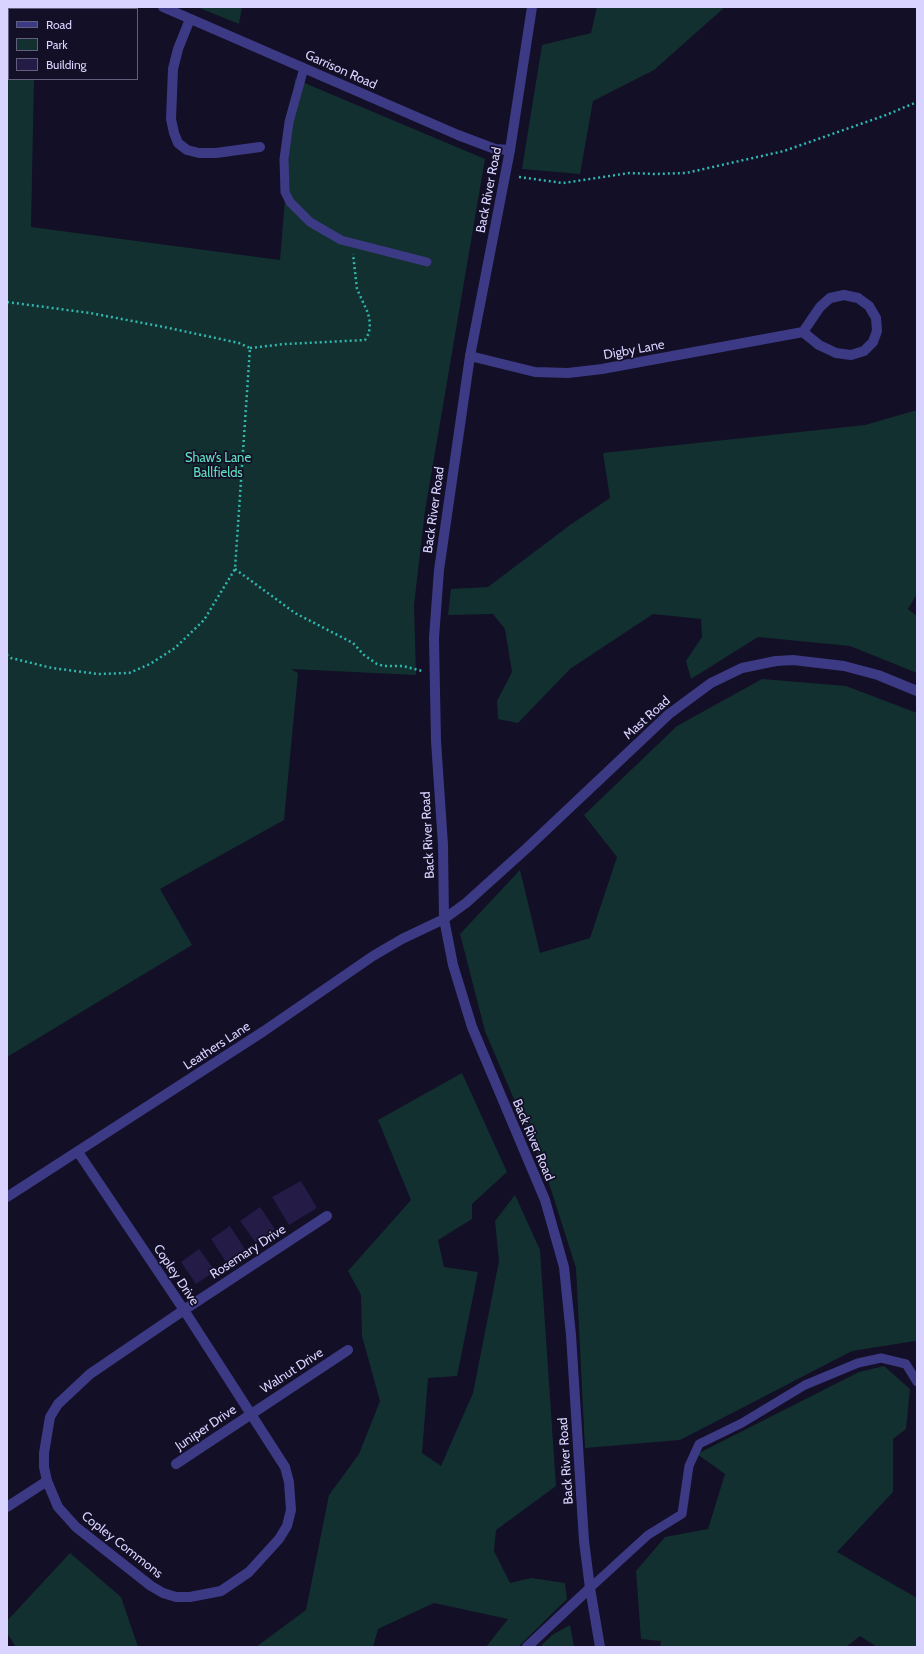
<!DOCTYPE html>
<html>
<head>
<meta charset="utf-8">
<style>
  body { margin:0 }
  #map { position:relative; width:924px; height:1654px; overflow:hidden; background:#130f26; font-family:Cabin,sans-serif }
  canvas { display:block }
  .frame { position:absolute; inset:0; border:8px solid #d9d4ff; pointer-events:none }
  .legend { position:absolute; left:8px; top:8px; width:130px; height:72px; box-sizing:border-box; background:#130f26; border:1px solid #625e7d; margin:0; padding:5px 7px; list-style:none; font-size:12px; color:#d9d4ff }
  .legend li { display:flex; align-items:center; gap:8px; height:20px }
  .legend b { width:20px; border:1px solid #625e7d }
</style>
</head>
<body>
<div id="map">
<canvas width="924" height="1654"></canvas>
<div class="frame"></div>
<ul class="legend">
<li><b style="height:5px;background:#3d3a85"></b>Road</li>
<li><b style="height:11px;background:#12302f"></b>Park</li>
<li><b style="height:11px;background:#241b47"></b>Building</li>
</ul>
</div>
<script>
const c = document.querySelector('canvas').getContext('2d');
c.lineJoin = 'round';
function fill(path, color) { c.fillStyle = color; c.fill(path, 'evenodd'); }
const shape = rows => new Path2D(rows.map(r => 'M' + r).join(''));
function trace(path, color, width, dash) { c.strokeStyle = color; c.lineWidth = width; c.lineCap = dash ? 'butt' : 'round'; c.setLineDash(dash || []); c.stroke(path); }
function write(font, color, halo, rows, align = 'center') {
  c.font = font + ' Cabin,sans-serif'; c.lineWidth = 3.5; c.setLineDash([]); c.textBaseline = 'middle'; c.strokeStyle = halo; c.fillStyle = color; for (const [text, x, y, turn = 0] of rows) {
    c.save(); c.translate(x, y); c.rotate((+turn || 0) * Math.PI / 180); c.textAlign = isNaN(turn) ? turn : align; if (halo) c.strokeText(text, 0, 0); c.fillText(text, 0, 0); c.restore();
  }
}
const green = shape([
  [7,7,36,7,36,9,9,9,9,79,34,79,31,227,280,260,295,79,485,159,425,511,414,605,416,675,291,669,298,673,284,820,160,889,192,945,7,1057],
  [197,7,242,7,239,24],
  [597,7,725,7,654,70,593,101,580,174,522,169,542,45,591,33],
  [917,410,917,594,908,609,917,616,917,673,850,646,758,637,691,679,686,661,702,637,701,619,653,614,570,669,518,723,498,719,497,701,512,672,505,629,493,614,448,615,451,589,488,587,570,525,610,498,603,453,865,425],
  [762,679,846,686,917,713,917,1344,915,1341,852,1351,680,1440,585,1448,576,1268,547,1177,485,1031,460,934,520,870,540,953,590,938,617,857,584,815,677,726],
  [462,1073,507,1172,472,1204,472,1219,438,1240,444,1267,478,1272,457,1376,428,1378,422,1453,441,1466,473,1393,499,1261,495,1221,515,1195,540,1250,556,1486,496,1530,494,1551,510,1583,531,1578,565,1583,567,1599,518,1647,486,1647,508,1619,434,1603,378,1629,373,1647,256,1647,306,1610,329,1495,359,1454,380,1401,362,1336,361,1295,348,1271,411,1200,378,1120],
  [884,1366,910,1389,906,1429,893,1439,893,1492,837,1552,917,1598,917,1647,877,1647,860,1636,846,1647,660,1647,661,1641,641,1639,636,1571,665,1537,708,1529,725,1474,697,1454,859,1372],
  [70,1553,121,1597,138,1647,16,1647,7,1633,7,1621],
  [570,1625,574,1647,540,1647,552,1635]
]);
const building = shape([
  [301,1181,317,1208,289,1225,272,1197],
  [260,1207,275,1229,256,1243,240,1221],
  [230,1226,245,1249,226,1262,211,1239],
  [199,1249,215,1271,196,1284,181,1262]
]);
const path = shape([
  [519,177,563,183,629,173,656,174,686,173,784,151,886,115,917,102],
  [7,302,90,313,164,327,239,343,250,348,235,569,204,620,175,648,150,664,129,673,98,674,52,668,11,658,7,655],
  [250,348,285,344,365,340,369,333,370,323,368,313,357,289,353,254],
  [235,569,295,613,353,643,364,655,377,664,384,666,403,666,422,671]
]);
const service = shape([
  [304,68,289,122,284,159,285,192,290,202,310,222,341,240,427,262],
  [590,1588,648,1535,682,1514,689,1466,699,1444,742,1423,805,1385,858,1363,881,1358,906,1364,917,1382]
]);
const minor = shape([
  [163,7,458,135,495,149,510,150],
  [190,19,178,49,173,69,171,119,174,133,178,143,187,150,199,153,216,153,260,147],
  [844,295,858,298,869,306,876,318,877,331,873,342,864,351,851,355,836,353,819,345,803,332,820,307,830,298,844,295],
  [470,356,535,372,568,373,602,369,803,332],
  [78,1152,184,1310,276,1453,285,1467,289,1482,291,1510,287,1526,279,1539,249,1572,221,1591,190,1597,176,1597,163,1593,151,1586,76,1527,58,1507,47,1481,44,1467,44,1453,50,1417,58,1404,90,1374,184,1310,327,1216],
  [7,1197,264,1031,373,956,402,939,444,919,466,903,527,848,669,714,711,683,742,668,776,661,793,660,844,666,878,675,917,691],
  [176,1464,348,1350],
  [7,1507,47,1481],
  [527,1647,590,1588]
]);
const tertiary = shape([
  [532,7,510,150,470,356,439,570,434,638,436,741,443,845,444,919,453,965,472,1027,545,1200,564,1267,571,1335,584,1541,590,1588,600,1647]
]);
const streetNames = [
  ["Garrison Road",341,70,24],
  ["Back River Road",489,190,-79],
  ["Digby Lane",634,350,-10],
  ["Back River Road",434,510,-82],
  ["Mast Road",647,718,-42],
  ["Back River Road",428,835,-93],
  ["Leathers Lane",217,1046,-33],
  ["Back River Road",533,1140,67],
  ["Rosemary Drive",248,1252,-33],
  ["Copley Drive",176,1275,56],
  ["Walnut Drive",292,1371,-33],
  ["Juniper Drive",206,1428,-34],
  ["Back River Road",566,1461,-94],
  ["Copley Commons",122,1545,38]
];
const parkNames = [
  ["Shaw’s Lane",218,458],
  ["Ballfields",218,473]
];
fill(green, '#12302f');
fill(building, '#241b47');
trace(path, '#2fb8b0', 2.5, [2, 3]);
trace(service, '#3d3a85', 9);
trace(minor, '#3d3a85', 10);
trace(tertiary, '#3d3a85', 10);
write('13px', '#d9d4ff', '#130f26', streetNames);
write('13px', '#5fe0c0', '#130f26', parkNames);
</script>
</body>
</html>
